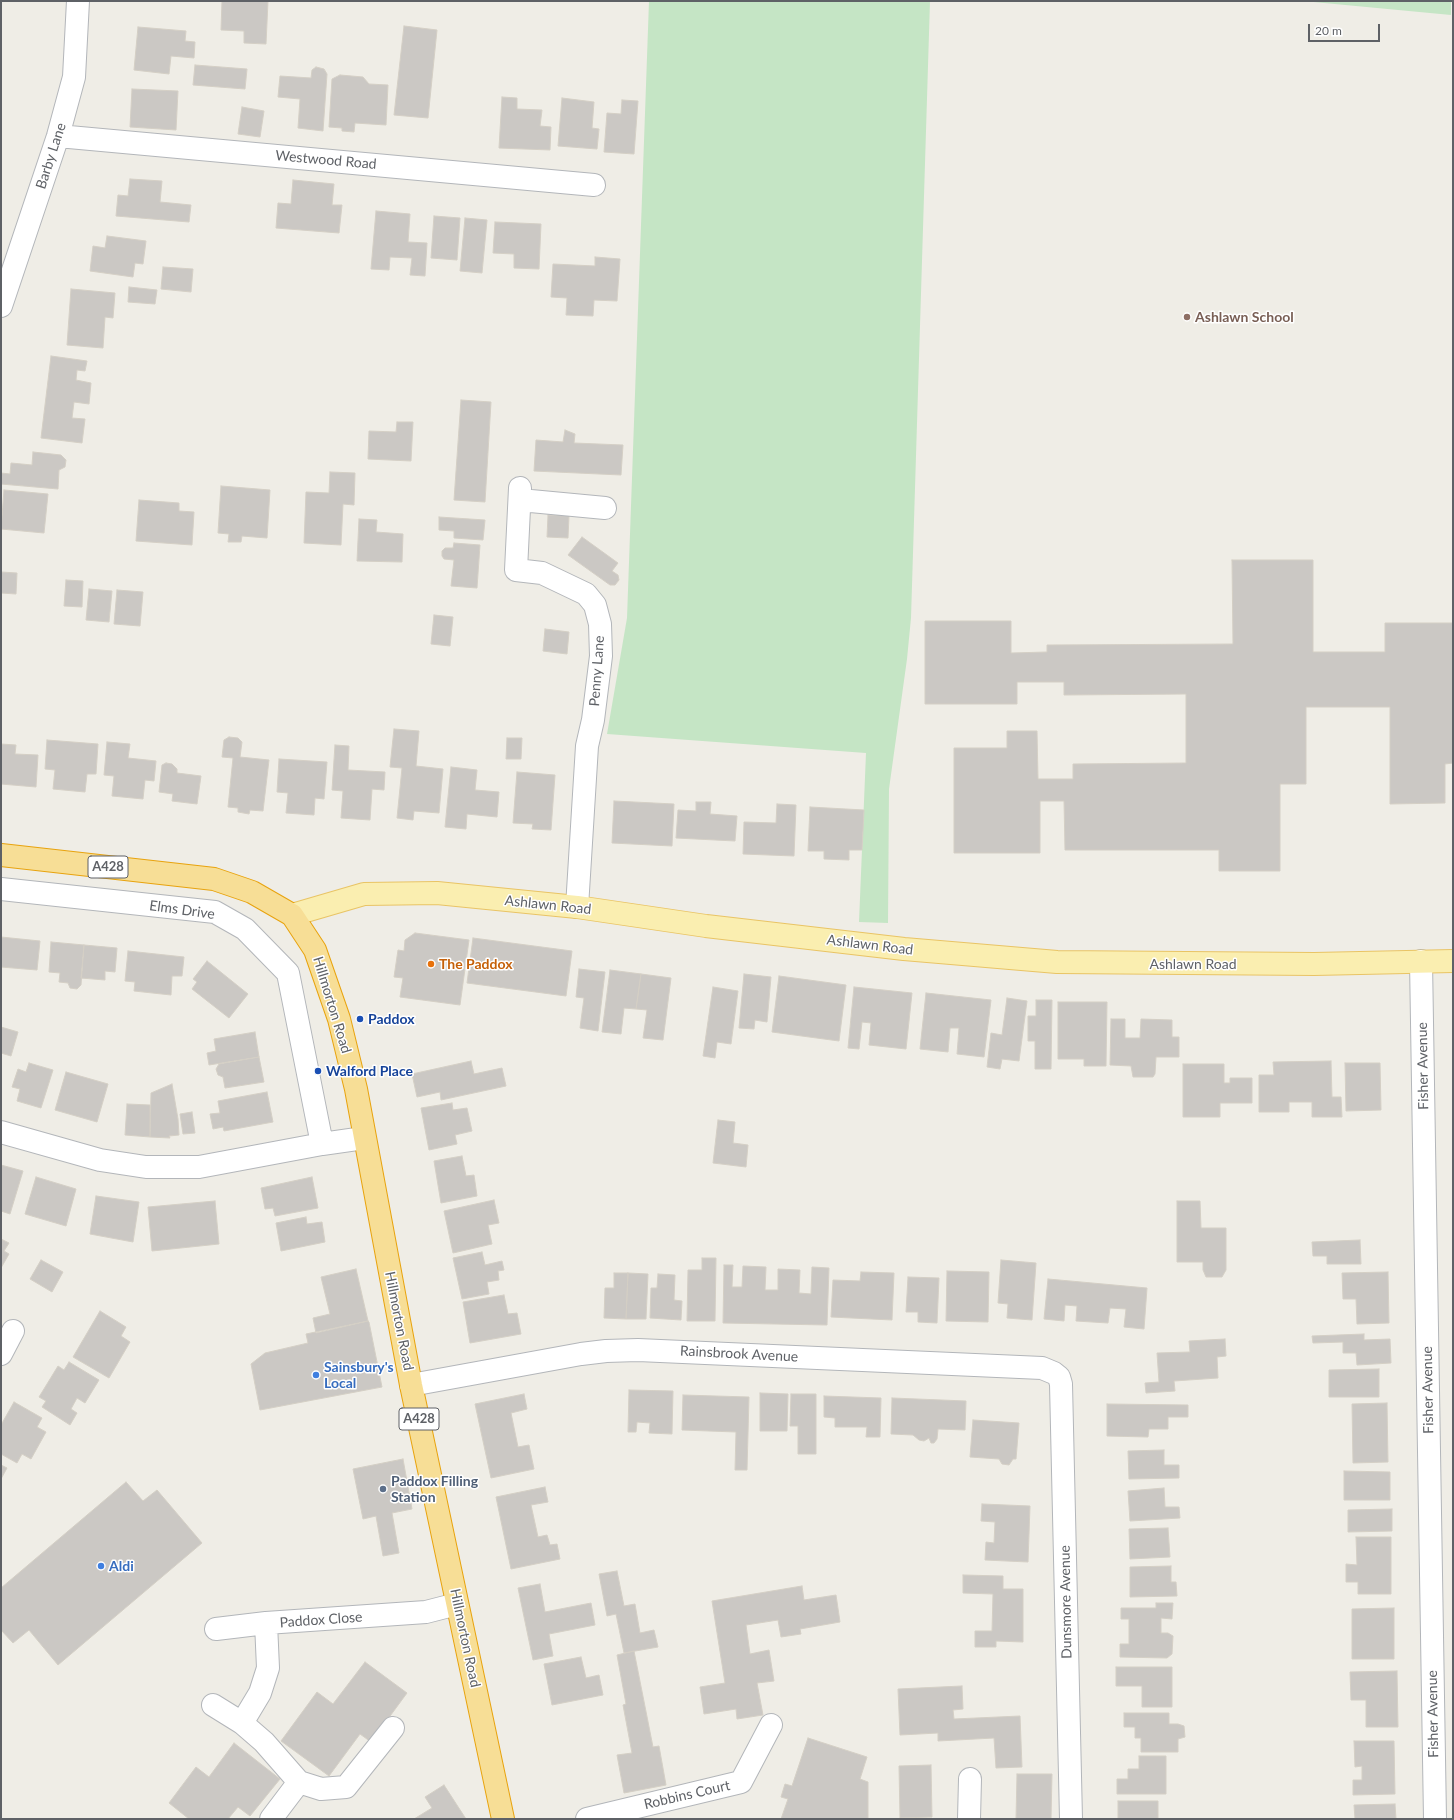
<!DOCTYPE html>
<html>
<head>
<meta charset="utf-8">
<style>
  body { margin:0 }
  #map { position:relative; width:1454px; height:1820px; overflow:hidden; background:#efede6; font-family:Lato,sans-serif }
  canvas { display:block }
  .frame { position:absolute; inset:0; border:2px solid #5e6166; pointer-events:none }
  .scale { position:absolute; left:1308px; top:24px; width:72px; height:18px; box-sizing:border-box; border:2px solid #5e6166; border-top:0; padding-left:5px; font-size:12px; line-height:14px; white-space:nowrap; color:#5e6166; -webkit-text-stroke:3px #fff; paint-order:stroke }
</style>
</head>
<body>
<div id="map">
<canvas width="1454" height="1820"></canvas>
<div class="frame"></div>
<div class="scale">20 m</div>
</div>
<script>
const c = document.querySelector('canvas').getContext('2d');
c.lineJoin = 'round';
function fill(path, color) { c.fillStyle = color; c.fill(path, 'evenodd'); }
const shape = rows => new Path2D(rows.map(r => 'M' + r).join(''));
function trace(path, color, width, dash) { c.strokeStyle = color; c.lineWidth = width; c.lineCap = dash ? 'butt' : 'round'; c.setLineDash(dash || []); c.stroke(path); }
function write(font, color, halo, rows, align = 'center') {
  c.font = font + ' Lato,sans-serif'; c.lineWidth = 3; c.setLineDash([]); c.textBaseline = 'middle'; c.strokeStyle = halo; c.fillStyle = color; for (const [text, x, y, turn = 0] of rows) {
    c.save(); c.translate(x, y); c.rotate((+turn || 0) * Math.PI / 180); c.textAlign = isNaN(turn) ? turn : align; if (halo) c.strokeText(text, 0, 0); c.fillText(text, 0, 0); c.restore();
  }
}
const green = shape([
  [649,1,930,1,911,618,907,659,889,789,888,923,859,922,866,753,607,734,627,618],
  [1303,1,1451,1,1451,15]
]);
const building = shape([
  [222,1,268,1,266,44,244,43,244,31,221,30,222,1],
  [404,26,437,30,428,118,394,115,404,26],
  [138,27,186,31,185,41,195,42,194,58,171,56,169,74,134,70,138,27],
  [195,65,247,69,245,89,193,85,195,65],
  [316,67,324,69,327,74,323,131,298,128,300,99,278,97,280,76,311,78,312,70,316,67],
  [340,75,363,77,369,84,388,85,386,125,355,123,354,132,342,131,342,128,329,127,332,79,340,75],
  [132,89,178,91,176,130,130,127,132,89],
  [502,97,517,98,517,109,542,110,540,126,551,127,550,150,499,148,502,97],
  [562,98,594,102,592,128,599,129,597,149,558,146,562,98],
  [622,100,638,101,634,154,604,152,607,113,621,114,622,100],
  [242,107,264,111,260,137,238,134,242,107],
  [130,179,162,181,160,202,191,205,189,222,116,216,118,195,128,196,130,179],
  [293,180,334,184,332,205,342,205,339,233,276,228,278,203,291,204,293,180],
  [376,211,410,214,408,242,427,243,425,276,410,275,412,258,390,257,389,270,371,269,376,211],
  [434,216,460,218,457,260,431,258,434,216],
  [465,218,487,220,482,273,460,271,465,218],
  [495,222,541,224,539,269,514,268,514,254,493,253,495,222],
  [107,236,146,241,143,264,135,263,133,277,90,271,93,246,105,248,107,236],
  [595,257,620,259,617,301,594,300,593,316,566,315,567,298,551,297,553,264,595,266,595,257],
  [163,267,193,269,191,292,161,289,163,267],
  [129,287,157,290,155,304,128,302,129,287],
  [71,289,115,293,113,318,105,317,103,348,67,345,71,289],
  [51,356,87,361,85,371,77,370,76,380,91,383,89,404,74,402,72,418,85,419,82,443,41,438,51,356],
  [461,400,491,402,485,502,454,500,461,400],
  [397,422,413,422,411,461,368,459,369,431,396,432,397,422],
  [565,430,575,434,574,443,623,445,621,475,534,471,536,440,563,442,565,430],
  [33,452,61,455,66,460,65,467,59,470,58,489,1,484,1,473,10,474,11,463,32,465,33,452],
  [330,472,355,473,354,505,343,504,341,545,304,543,306,492,329,493,330,472],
  [221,486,270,490,267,538,242,536,241,542,228,542,229,534,218,533,221,486],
  [4,490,48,494,44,533,1,529,4,490],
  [139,500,179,503,179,511,194,512,192,545,136,541,139,500],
  [548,515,569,516,568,538,547,537,548,515],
  [439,517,485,520,483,540,454,538,454,531,439,530,439,517],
  [359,519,377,520,376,532,403,534,402,562,357,561,359,519],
  [582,537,618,563,612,571,618,575,619,580,615,585,610,585,568,555,582,537],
  [454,543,480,545,477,588,451,586,454,560,444,559,442,556,442,551,445,548,453,548,454,543],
  [1232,560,1313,560,1313,652,1385,652,1385,623,1453,623,1453,763,1445,764,1445,803,1390,804,1390,707,1306,707,1306,784,1280,784,1280,871,1219,871,1219,850,1065,850,1064,801,1040,801,1040,853,954,853,954,748,1007,748,1007,731,1037,731,1038,779,1073,779,1073,764,1186,763,1186,694,1064,695,1064,682,1017,682,1017,704,925,704,925,621,1011,621,1011,653,1047,652,1047,645,1233,644,1232,560],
  [1,572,17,573,16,594,1,593,1,572],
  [66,580,83,581,82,607,64,606,66,580],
  [89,589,112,591,109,622,86,620,89,589],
  [117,590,143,592,140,626,114,624,117,590],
  [434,615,453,617,450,646,431,644,434,615],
  [545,629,569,632,567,654,543,651,545,629],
  [394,729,419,731,416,766,443,769,439,813,414,811,413,820,397,818,402,768,390,767,394,729],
  [229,737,238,738,242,742,240,757,269,760,263,811,250,810,249,814,238,812,238,808,228,807,233,758,222,757,224,740,229,737],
  [507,738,522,738,521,759,506,759,507,738],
  [47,740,98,744,96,774,87,774,85,792,53,789,55,770,45,769,47,740],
  [107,742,130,744,128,758,156,761,154,781,145,780,143,799,112,796,114,776,104,775,107,742],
  [1,744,16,745,15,754,38,755,36,787,1,784,1,744],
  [335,745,349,746,348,770,385,772,384,790,372,789,370,820,341,818,343,791,332,790,335,745],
  [279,759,327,762,324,799,315,798,314,815,286,813,288,793,277,792,279,759],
  [166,763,172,764,177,769,177,773,201,776,197,804,172,801,173,794,159,792,162,765,166,763],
  [451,767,477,770,475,790,499,792,497,817,467,814,466,829,445,827,451,767],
  [517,772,555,775,551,830,532,829,533,824,513,823,517,772],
  [614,801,674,804,672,846,612,843,614,801],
  [696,802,711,802,710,814,737,816,735,841,676,838,678,810,696,811,696,802],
  [777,804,796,805,794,856,743,854,744,822,776,823,777,804],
  [810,807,864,810,862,850,849,850,849,860,824,859,824,851,808,851,810,807],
  [415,933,469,940,460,1005,400,997,403,978,394,977,398,950,404,951,405,940,415,933],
  [1,937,40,941,37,970,1,967,1,937],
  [473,938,572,951,566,996,467,983,473,938],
  [51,942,84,945,81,985,77,989,70,988,68,983,59,982,60,973,49,972,51,942],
  [84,945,117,948,115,972,105,971,105,980,81,978,84,945],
  [128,951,184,957,182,976,172,976,171,995,134,991,135,982,125,981,128,951],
  [207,961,248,994,229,1018,192,989,197,982,193,979,207,961],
  [579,969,605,972,598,1031,580,1028,584,998,576,997,579,969],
  [610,970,641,974,636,1009,624,1008,621,1034,602,1032,610,970],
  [641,974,671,978,663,1040,643,1038,647,1010,636,1009,641,974],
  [744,974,771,977,767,1022,755,1020,754,1029,739,1028,744,974],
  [779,976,846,985,839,1041,772,1032,779,976],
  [713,987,738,991,731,1044,717,1042,715,1058,703,1056,713,987],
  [854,987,912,993,906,1049,869,1045,871,1023,862,1022,859,1049,848,1048,854,987],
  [926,993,991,1000,984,1057,957,1054,959,1028,950,1028,948,1052,920,1049,926,993],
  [1007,998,1027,1001,1019,1061,1002,1059,1000,1069,987,1067,991,1033,1002,1035,1007,998],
  [1036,1000,1052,1000,1051,1069,1035,1069,1035,1041,1028,1041,1028,1016,1036,1016,1036,1000],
  [1058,1002,1107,1002,1106,1066,1084,1066,1084,1059,1058,1059,1058,1002],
  [1111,1019,1125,1019,1125,1038,1140,1038,1141,1019,1172,1020,1172,1037,1179,1037,1179,1057,1156,1057,1155,1074,1153,1077,1133,1077,1131,1066,1110,1065,1111,1019],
  [1,1027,18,1032,11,1056,1,1053,1,1027],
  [255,1032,259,1057,209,1065,207,1053,216,1051,214,1039,255,1032],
  [259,1057,264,1082,225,1088,223,1077,218,1075,216,1069,219,1064,259,1057],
  [471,1061,474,1074,502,1068,506,1086,441,1100,440,1092,417,1097,412,1074,471,1061],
  [1331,1061,1332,1097,1341,1097,1342,1117,1312,1117,1312,1102,1289,1102,1289,1112,1259,1112,1259,1075,1274,1075,1273,1062,1331,1061],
  [29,1063,53,1070,41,1108,17,1101,20,1089,12,1087,18,1069,26,1072,29,1063],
  [1345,1063,1380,1063,1381,1110,1346,1111,1345,1063],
  [1183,1064,1224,1064,1224,1083,1230,1083,1230,1078,1252,1078,1252,1103,1220,1103,1220,1117,1183,1117,1183,1064],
  [66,1072,108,1084,97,1122,55,1110,66,1072],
  [172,1084,178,1119,179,1135,169,1136,170,1138,150,1137,151,1093,172,1084],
  [267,1092,273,1122,224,1131,223,1127,213,1129,210,1114,220,1113,218,1101,267,1092],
  [452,1103,453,1110,467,1108,472,1131,455,1135,457,1144,429,1150,421,1108,452,1103],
  [127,1104,150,1105,150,1137,125,1135,127,1104],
  [192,1112,195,1133,183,1134,180,1114,192,1112],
  [718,1120,735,1122,733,1143,748,1145,746,1167,713,1163,718,1120],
  [462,1156,466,1176,474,1175,477,1196,441,1203,434,1161,462,1156],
  [1,1165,23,1171,10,1214,1,1211,1,1165],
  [36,1177,76,1189,66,1226,25,1214,36,1177],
  [312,1177,318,1208,275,1216,273,1208,265,1209,261,1188,312,1177],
  [96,1196,139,1202,133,1242,90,1234,96,1196],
  [494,1200,499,1223,488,1225,492,1244,453,1253,444,1211,494,1200],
  [215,1201,219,1244,152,1251,148,1207,215,1201],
  [1177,1201,1200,1201,1201,1228,1226,1228,1226,1270,1222,1277,1206,1277,1203,1270,1203,1262,1177,1262,1177,1201],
  [306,1217,307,1224,322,1222,325,1242,281,1251,276,1223,306,1217],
  [1,1239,9,1243,4,1251,9,1254,1,1268,1,1239],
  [1360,1240,1361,1264,1327,1264,1327,1256,1313,1256,1312,1242,1360,1240],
  [482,1252,485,1265,502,1261,504,1270,498,1271,499,1280,487,1282,489,1294,462,1299,453,1258,482,1252],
  [702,1258,716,1258,715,1321,687,1321,688,1270,702,1270,702,1258],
  [41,1260,63,1272,52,1292,30,1279,41,1260],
  [1001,1260,1036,1263,1032,1320,1007,1318,1008,1304,998,1303,1001,1260],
  [724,1265,733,1265,732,1287,742,1287,743,1266,766,1267,765,1290,778,1290,778,1269,800,1270,799,1293,811,1294,812,1267,829,1268,827,1325,723,1323,724,1265],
  [356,1269,368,1321,316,1333,313,1318,330,1314,321,1277,356,1269],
  [947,1271,989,1272,988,1322,946,1321,947,1271],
  [861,1272,894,1273,892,1320,831,1317,833,1280,860,1281,861,1272],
  [1388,1272,1389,1323,1357,1324,1356,1299,1343,1299,1342,1273,1388,1272],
  [614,1273,628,1273,626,1319,604,1318,605,1288,614,1288,614,1273],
  [628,1273,648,1274,646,1319,626,1319,628,1273],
  [658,1274,675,1275,674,1300,682,1301,681,1320,650,1318,651,1288,657,1288,658,1274],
  [908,1277,939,1278,937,1323,918,1322,918,1312,906,1312,908,1277],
  [1048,1279,1147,1288,1144,1329,1124,1327,1126,1309,1110,1308,1108,1323,1076,1321,1077,1306,1065,1305,1064,1321,1044,1319,1048,1279],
  [504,1295,508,1314,517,1313,521,1334,470,1343,463,1302,504,1295],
  [100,1311,126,1327,121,1336,130,1342,109,1378,73,1357,100,1311],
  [368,1321,369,1322,382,1387,260,1410,251,1364,265,1353,308,1343,306,1334,368,1321],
  [1364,1334,1364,1340,1390,1339,1391,1363,1357,1365,1356,1353,1343,1353,1343,1342,1313,1343,1312,1336,1364,1334],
  [1225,1339,1226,1356,1217,1357,1218,1378,1174,1381,1175,1391,1146,1393,1145,1383,1159,1382,1157,1353,1190,1352,1189,1341,1225,1339],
  [69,1362,99,1380,85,1403,77,1398,71,1409,77,1413,70,1425,42,1407,46,1401,39,1397,58,1366,64,1370,69,1362],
  [1379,1369,1379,1397,1329,1397,1329,1370,1379,1369],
  [629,1390,673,1391,672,1434,649,1433,650,1423,637,1422,636,1432,628,1432,629,1390],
  [760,1393,788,1394,787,1431,760,1431,760,1393],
  [524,1394,527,1409,511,1413,518,1447,529,1445,534,1469,491,1478,475,1404,524,1394],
  [791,1394,816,1394,816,1454,798,1454,798,1426,790,1426,791,1394],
  [683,1395,749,1397,747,1470,735,1470,736,1432,682,1430,683,1395],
  [824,1396,881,1398,880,1437,866,1437,867,1427,835,1427,835,1418,824,1417,824,1396],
  [892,1398,966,1401,965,1430,938,1429,937,1439,934,1443,931,1443,929,1438,924,1441,919,1440,913,1435,891,1434,892,1398],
  [14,1402,42,1418,37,1427,46,1432,31,1459,22,1454,17,1463,1,1454,1,1425,14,1402],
  [1387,1403,1388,1462,1353,1463,1352,1404,1387,1403],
  [1107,1404,1188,1405,1188,1417,1168,1417,1168,1429,1149,1429,1148,1437,1107,1436,1107,1404],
  [973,1420,1019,1423,1016,1459,1013,1459,1009,1465,1002,1464,999,1459,970,1457,973,1420],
  [1164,1450,1164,1465,1179,1465,1179,1478,1129,1479,1128,1451,1164,1450],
  [403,1459,412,1509,392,1513,399,1553,383,1556,376,1516,363,1519,353,1469,403,1459],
  [1,1465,7,1468,1,1479,1,1465],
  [1344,1471,1390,1472,1390,1500,1344,1500,1344,1471],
  [126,1482,143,1501,157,1490,202,1543,58,1665,29,1630,13,1643,1,1630,1,1588,126,1482],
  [545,1487,548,1502,531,1505,538,1537,547,1535,550,1545,557,1544,560,1559,511,1569,496,1497,545,1487],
  [1164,1488,1165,1507,1179,1507,1180,1518,1130,1521,1128,1491,1164,1488],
  [982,1504,1030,1506,1028,1562,985,1560,986,1542,994,1543,995,1522,981,1521,982,1504],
  [1392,1509,1392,1531,1348,1532,1348,1510,1392,1509],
  [1168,1528,1170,1557,1130,1559,1129,1529,1168,1528],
  [1356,1537,1391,1537,1391,1594,1358,1594,1358,1582,1346,1582,1346,1564,1357,1565,1356,1537],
  [1171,1566,1171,1582,1176,1582,1177,1596,1130,1597,1130,1567,1171,1566],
  [617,1571,624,1606,635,1604,640,1633,654,1630,658,1647,624,1653,616,1614,607,1616,599,1574,617,1571],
  [963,1575,1003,1576,1003,1589,1023,1589,1023,1642,996,1641,996,1647,975,1647,975,1631,992,1631,993,1594,963,1593,963,1575],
  [540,1584,545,1612,591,1603,595,1625,549,1634,553,1656,533,1660,518,1588,540,1584],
  [802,1586,804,1600,836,1595,840,1622,800,1629,801,1634,781,1637,778,1620,746,1625,750,1654,769,1650,774,1681,757,1683,763,1715,737,1719,736,1709,704,1714,700,1687,725,1683,712,1601,802,1586],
  [1156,1603,1173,1603,1172,1619,1161,1618,1161,1633,1168,1633,1173,1636,1172,1654,1167,1658,1120,1657,1120,1644,1129,1644,1129,1619,1121,1619,1121,1608,1156,1608,1156,1603],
  [1394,1608,1394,1659,1352,1659,1352,1609,1394,1608],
  [634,1651,653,1747,659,1746,666,1785,624,1793,617,1755,632,1753,623,1705,626,1704,617,1655,634,1651],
  [581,1657,586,1678,599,1675,603,1695,552,1705,544,1664,581,1657],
  [365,1662,407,1693,371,1742,360,1734,329,1776,281,1741,317,1692,333,1704,365,1662],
  [1116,1667,1172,1667,1172,1707,1142,1707,1142,1686,1116,1686,1116,1667],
  [1397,1671,1398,1727,1366,1727,1366,1700,1351,1700,1350,1672,1397,1671],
  [962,1686,963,1709,953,1710,954,1719,1020,1716,1022,1767,996,1768,994,1738,938,1741,938,1733,900,1735,898,1689,962,1686],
  [1124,1713,1169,1713,1169,1724,1178,1724,1184,1726,1185,1737,1178,1739,1178,1752,1141,1752,1141,1738,1135,1738,1135,1727,1124,1727,1124,1713],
  [808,1738,867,1757,860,1779,868,1782,868,1819,781,1819,788,1799,781,1797,785,1784,792,1786,808,1738],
  [1354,1741,1394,1741,1395,1794,1353,1795,1353,1780,1362,1780,1362,1766,1355,1767,1354,1741],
  [234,1743,280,1779,250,1816,238,1807,228,1819,189,1819,169,1803,196,1767,209,1777,234,1743],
  [1139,1756,1166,1756,1166,1794,1117,1794,1117,1779,1128,1779,1128,1769,1139,1769,1139,1756],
  [931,1765,932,1817,900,1818,899,1766,931,1765],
  [1017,1774,1052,1774,1051,1819,1016,1819,1017,1774],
  [444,1785,466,1819,414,1819,432,1808,425,1797,444,1785],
  [1118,1801,1158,1801,1158,1819,1118,1819,1118,1801],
  [1395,1804,1396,1819,1355,1819,1354,1805,1395,1804]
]);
const minor = shape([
  [58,136,594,185],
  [1,306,58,136,74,77,78,1],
  [520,488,516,570,542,573,586,594,595,605,600,624,601,656,593,720,587,746,577,907],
  [520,500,605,508],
  [1,889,215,912,245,929,288,973,322,1144],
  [1421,961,1435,1819],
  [1,1132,100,1160,146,1167,199,1167,322,1144,364,1138],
  [1,1354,13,1331],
  [411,1385,581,1354,606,1351,638,1350,1042,1368,1054,1373,1059,1377,1061,1384,1071,1819],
  [216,1629,266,1623],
  [213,1705,242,1723,264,1742,299,1782,321,1789,346,1787,393,1728],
  [242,1723,260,1693,268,1668,266,1623,426,1612,457,1604],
  [271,1819,299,1782],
  [587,1819,741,1782,771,1725],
  [969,1819,970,1779]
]);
const major = shape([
  [292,915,364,894,437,893,577,907,706,926,904,949,1057,962,1314,964,1453,961]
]);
const highway = shape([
  [1,855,214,879,252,892,292,915,315,950,339,1019,356,1089,411,1385,503,1819]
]);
const markers = [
  [1187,317,4,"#8d6e63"],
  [431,964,4,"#e8710a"],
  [360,1019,4,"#1a4fb4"],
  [318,1071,4,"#1a4fb4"],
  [316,1375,4,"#3f7fe0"],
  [383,1489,4,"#5c6f8a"],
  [101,1566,4,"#3f7fe0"]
];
const shields = [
  [108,867,40],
  [419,1419,40]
];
const shieldNames = [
  ["A428",108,867],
  ["A428",419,1419]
];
const streetNames = [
  ["Barby Lane",51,156,-72],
  ["Westwood Road",326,160,5],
  ["Penny Lane",597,671,-86],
  ["Ashlawn Road",548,905,6],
  ["Elms Drive",182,910,8],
  ["Ashlawn Road",870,945,7],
  ["Ashlawn Road",1193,964],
  ["Hillmorton Road",332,1005,73],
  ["Fisher Avenue",1423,1066,-91],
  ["Hillmorton Road",399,1321,79],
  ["Rainsbrook Avenue",739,1354,3],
  ["Fisher Avenue",1428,1390,-91],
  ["Dunsmore Avenue",1066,1602,-91],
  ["Paddox Close",321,1620,-4],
  ["Hillmorton Road",465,1638,78],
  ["Fisher Avenue",1433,1714,-91],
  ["Robbins Court",687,1795,-13]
];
const educationNames = [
  ["Ashlawn School",1195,317]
];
const foodNames = [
  ["The Paddox",439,964]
];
const transitNames = [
  ["Paddox",368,1019],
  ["Walford Place",326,1071]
];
const shopNames = [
  ["Sainsbury's",324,1367],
  ["Local",324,1383],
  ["Aldi",109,1566]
];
const serviceNames = [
  ["Paddox Filling",391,1481],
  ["Station",391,1497]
];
fill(green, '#c5e5c5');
fill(building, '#cbc8c4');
trace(building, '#d4cfc5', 1);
trace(minor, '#b3b6ba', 24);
trace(major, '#e9c465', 24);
trace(highway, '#e8a30e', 24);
trace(minor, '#fff', 22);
trace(major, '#faeeb0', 22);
trace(highway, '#f7de96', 22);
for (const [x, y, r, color] of markers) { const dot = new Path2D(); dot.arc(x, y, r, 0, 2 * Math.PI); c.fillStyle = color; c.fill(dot); trace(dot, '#fff', 1.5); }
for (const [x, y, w] of shields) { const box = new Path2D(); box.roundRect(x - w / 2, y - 11, w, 22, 3); c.fillStyle = '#fff'; c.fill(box); trace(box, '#5e6166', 1); }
write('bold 13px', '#5e6166', null, shieldNames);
write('14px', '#5e6166', '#fff', streetNames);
write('bold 14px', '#785e54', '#fff', educationNames, 'left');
write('bold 14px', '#c56008', '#fff', foodNames, 'left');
write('bold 14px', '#164399', '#fff', transitNames, 'left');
write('bold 14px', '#366cbe', '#fff', shopNames, 'left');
write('bold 14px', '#4e5e75', '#fff', serviceNames, 'left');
</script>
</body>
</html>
